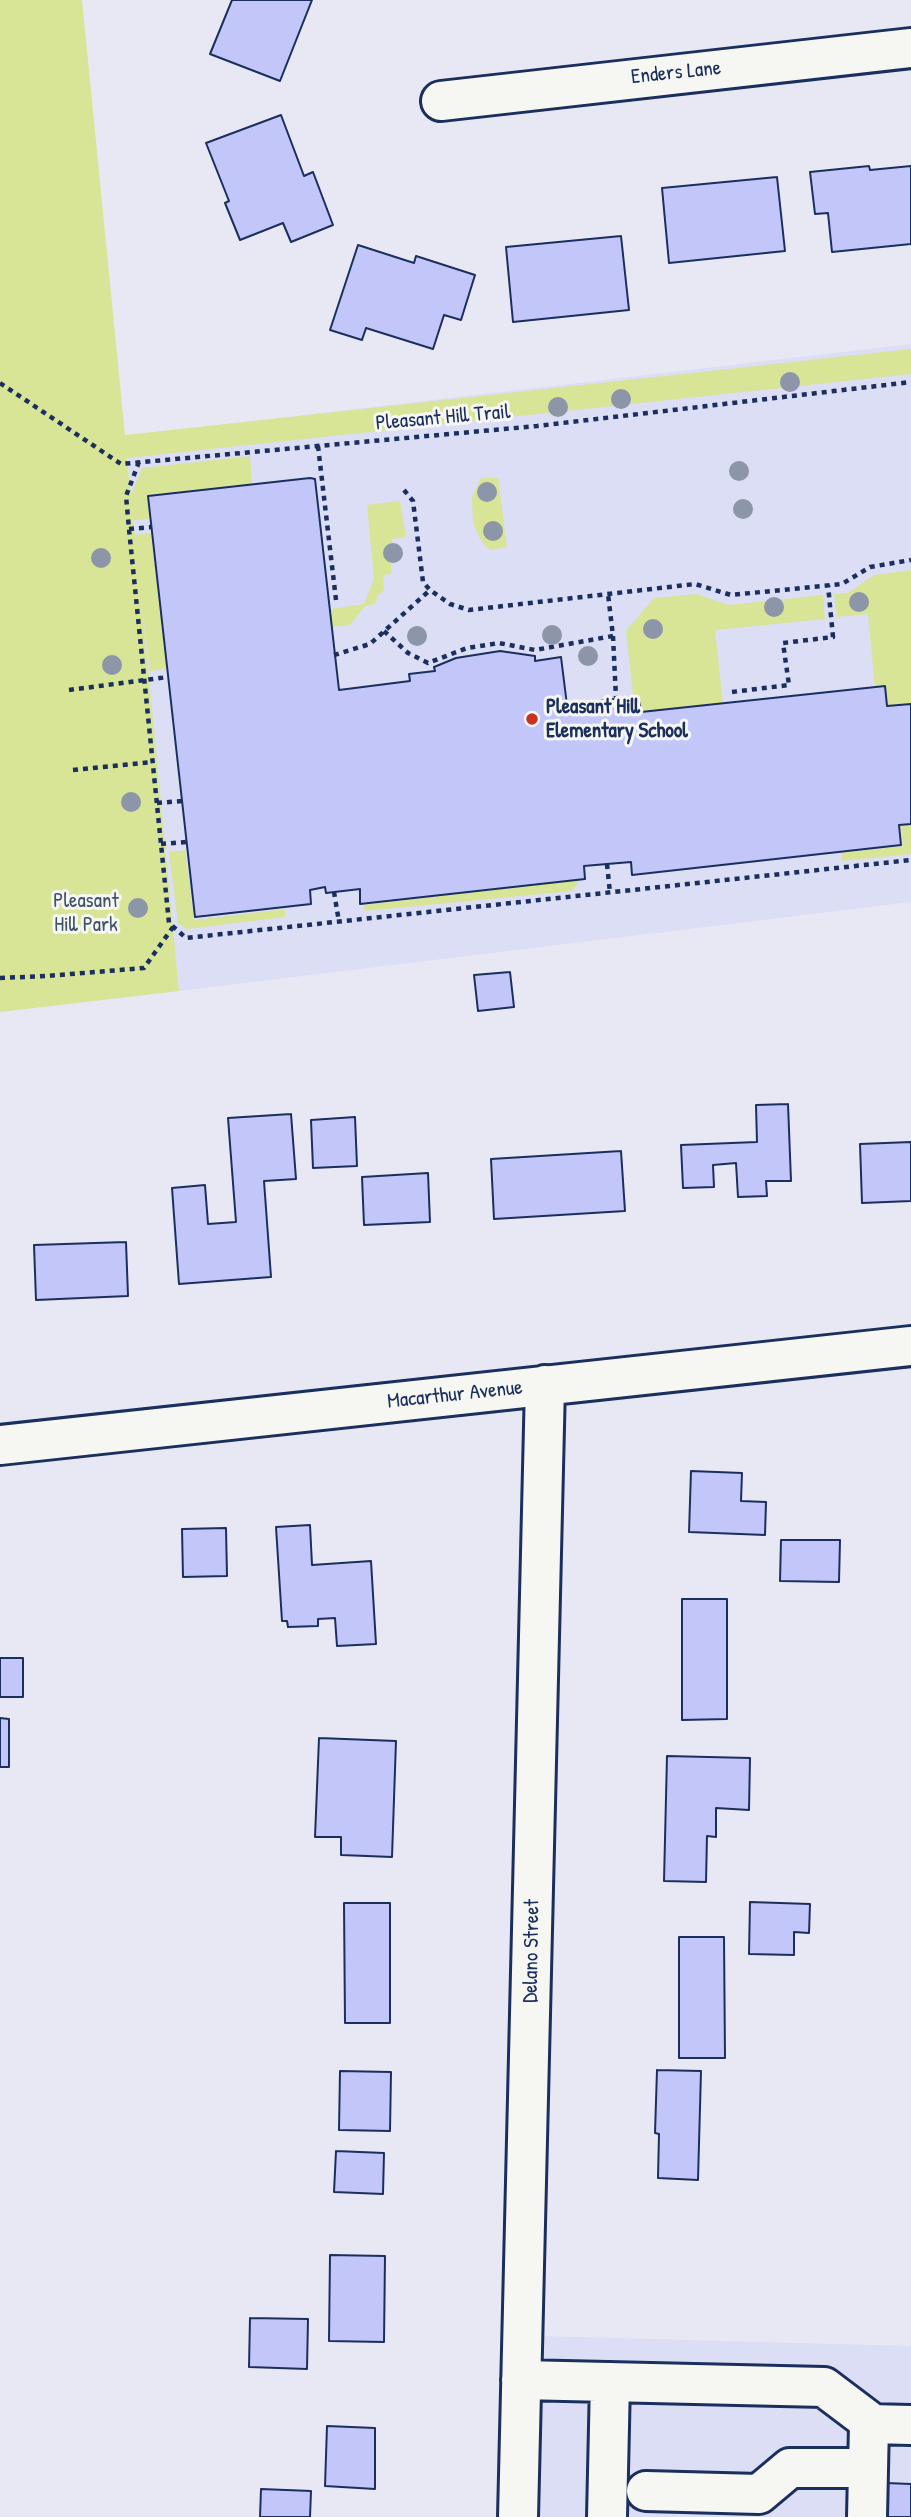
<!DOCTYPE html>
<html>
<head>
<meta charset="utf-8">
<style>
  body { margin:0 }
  canvas { display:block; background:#e7e8f4 }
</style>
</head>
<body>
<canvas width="911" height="2517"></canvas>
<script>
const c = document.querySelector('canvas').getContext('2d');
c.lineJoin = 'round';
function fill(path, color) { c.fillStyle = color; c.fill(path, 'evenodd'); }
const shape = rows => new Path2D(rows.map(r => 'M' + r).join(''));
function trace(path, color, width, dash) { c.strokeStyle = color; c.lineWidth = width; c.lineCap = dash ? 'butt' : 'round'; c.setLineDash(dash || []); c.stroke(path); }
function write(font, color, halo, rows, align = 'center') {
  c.font = font + ' "Patrick Hand",sans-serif'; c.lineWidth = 6; c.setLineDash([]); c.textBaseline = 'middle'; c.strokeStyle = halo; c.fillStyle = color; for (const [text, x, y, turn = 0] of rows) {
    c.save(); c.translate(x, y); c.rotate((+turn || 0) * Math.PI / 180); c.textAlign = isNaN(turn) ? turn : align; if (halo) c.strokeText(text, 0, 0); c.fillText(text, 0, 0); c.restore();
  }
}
const built = shape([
  [911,344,911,902,179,991,125,436],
  [538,2336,911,2346,911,2517,534,2517]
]);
const green = shape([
  [0,0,82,0,125,435,911,349,911,374,127,458,131,495,142,468,250,456,252,484,147,495,150,519,133,520,135,535,151,533,167,669,150,671,142,604,179,991,0,1012],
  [481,478,498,478,507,547,491,550,486,547,479,537,473,523,472,497],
  [400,501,406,537,392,539,391,574,383,575,384,590,378,595,375,604,365,606,350,625,332,627,331,609,364,604,374,579,367,505],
  [911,570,911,703,887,706,885,686,875,687,868,614,837,617,834,594,848,593,874,575],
  [696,594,729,605,823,595,825,619,715,630,723,704,641,712,638,696,633,695,626,631,654,598],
  [911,825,911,854,842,861,841,853,903,846,901,826],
  [185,850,194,920,285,909,285,917,187,929,178,923,169,852],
  [580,880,572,891,365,911,363,905]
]);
const building = shape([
  [232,0,312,0,280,81,210,54,232,0],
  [281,115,304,176,313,172,333,225,291,242,283,223,240,240,225,203,229,201,206,143,281,115],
  [869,166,870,170,911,166,911,244,832,252,828,213,815,214,810,172,869,166],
  [777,177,785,251,669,263,662,188,777,177],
  [621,236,629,310,513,322,506,247,621,236],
  [358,245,414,263,416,256,475,275,461,320,444,315,433,349,366,328,362,340,330,330,358,245],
  [310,478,315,479,339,690,410,681,409,674,435,671,434,667,456,658,500,651,535,656,535,661,561,657,567,705,638,696,641,712,885,686,887,706,911,704,911,824,899,825,901,845,632,875,631,862,607,864,584,866,585,879,360,904,360,889,326,893,325,887,310,890,311,904,195,917,148,496,310,478],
  [510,972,514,1007,478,1011,474,975,510,972],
  [788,1104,791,1181,766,1181,767,1196,738,1197,736,1163,713,1165,714,1187,683,1188,681,1145,757,1142,756,1105,788,1104],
  [291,1114,296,1179,264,1181,271,1277,179,1284,172,1188,205,1185,208,1224,236,1222,228,1118,291,1114],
  [355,1117,357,1166,313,1168,311,1120,355,1117],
  [911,1142,911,1201,862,1203,860,1144,911,1142],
  [621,1151,625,1211,494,1219,491,1159,621,1151],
  [428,1173,430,1222,364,1225,362,1177,428,1173],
  [126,1242,128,1296,36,1300,34,1245,126,1242],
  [691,1471,742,1473,741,1501,766,1502,765,1535,689,1532,691,1471],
  [310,1525,312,1565,371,1561,376,1644,337,1646,335,1618,318,1619,318,1626,288,1627,287,1621,282,1621,276,1527,310,1525],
  [226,1528,227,1576,183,1577,182,1529,226,1528],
  [781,1540,840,1540,839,1582,780,1581,781,1540],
  [682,1599,727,1599,727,1719,682,1720,682,1599],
  [0,1658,23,1658,23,1697,0,1697,0,1658],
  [0,1718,9,1719,9,1767,0,1767,0,1718],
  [319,1738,396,1741,392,1857,341,1855,341,1837,315,1837,319,1738],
  [667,1756,750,1758,749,1810,716,1808,716,1837,707,1836,706,1882,664,1881,667,1756],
  [750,1902,810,1904,809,1933,794,1932,794,1955,749,1954,750,1902],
  [344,1903,390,1903,390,2023,345,2023,344,1903],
  [679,1937,724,1937,725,2058,679,2058,679,1937],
  [657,2070,701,2071,698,2180,658,2178,659,2134,655,2133,657,2070],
  [340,2071,391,2072,390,2131,339,2130,340,2071],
  [336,2151,384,2153,383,2194,334,2192,336,2151],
  [330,2255,385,2256,384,2342,329,2341,330,2255],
  [250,2318,308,2319,307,2369,249,2367,250,2318],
  [327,2426,375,2428,375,2489,325,2486,327,2426],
  [886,2483,911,2484,911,2517,885,2517,886,2483],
  [261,2489,311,2491,310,2517,260,2517,261,2489]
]);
const path = shape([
  [0,383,121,464,537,426,911,382],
  [318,446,336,600],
  [139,462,126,496,129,529,169,923,186,938,911,860],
  [404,490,413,501,423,582,430,590,450,604,469,610,695,584,731,595,842,584,870,567,911,560],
  [129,529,152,527],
  [384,631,408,653,428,663,467,648,499,643,535,650,613,636,608,594],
  [613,636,616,698],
  [334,655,370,644,430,590],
  [69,690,168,677],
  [732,692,789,685,783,643,833,637,828,585],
  [73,770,152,762],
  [157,803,182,801],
  [161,844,187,842],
  [607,864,610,893],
  [334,892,339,922],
  [0,978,47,976,144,968,173,927]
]);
const minor = shape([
  [441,101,911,48],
  [0,1445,911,1346],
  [521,2380,824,2387,873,2424],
  [646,2491,759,2494,790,2468,868,2468],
  [518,2517,545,1385],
  [607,2517,610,2382],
  [867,2517,869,2424,911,2425]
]);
const trees = [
  [790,382],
  [621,399],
  [558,407],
  [739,471],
  [487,492],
  [743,509],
  [493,531],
  [393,553],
  [101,558],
  [859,602],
  [774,607],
  [653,629],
  [552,635],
  [417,636],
  [588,656],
  [112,665],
  [131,802],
  [138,908]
];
const markers = [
  [532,719,7,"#c8321e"]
];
const streetNames = [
  ["Enders Lane",676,73,-6],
  ["Pleasant Hill Trail",443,418,-5],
  ["Macarthur Avenue",455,1395,-6],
  ["Delano Street",532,1951,-89]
];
const poiNames = [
  ["Pleasant Hill",546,707],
  ["Elementary School",546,731]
];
const parkNames = [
  ["Pleasant",86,901],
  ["Hill Park",86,925]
];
fill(built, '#dcdef5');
fill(green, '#d8e496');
fill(building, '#c3c6f8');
trace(building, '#1b2f5e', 2);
trace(minor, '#1b2f5e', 44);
trace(path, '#1b2f5e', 4.5, [5, 5]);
trace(minor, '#f6f6f2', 38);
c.fillStyle = '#8c96a8';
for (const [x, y] of trees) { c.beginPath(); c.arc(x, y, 10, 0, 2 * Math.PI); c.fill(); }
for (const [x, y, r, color] of markers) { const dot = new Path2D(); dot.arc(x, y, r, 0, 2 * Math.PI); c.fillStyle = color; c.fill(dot); trace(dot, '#f6f6f2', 2.5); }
write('21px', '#1b2f5e', '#f6f6f2', streetNames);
write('bold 21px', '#1b2f5e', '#f6f6f2', poiNames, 'left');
write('21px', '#415369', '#f6f6f2', parkNames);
</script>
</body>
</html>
